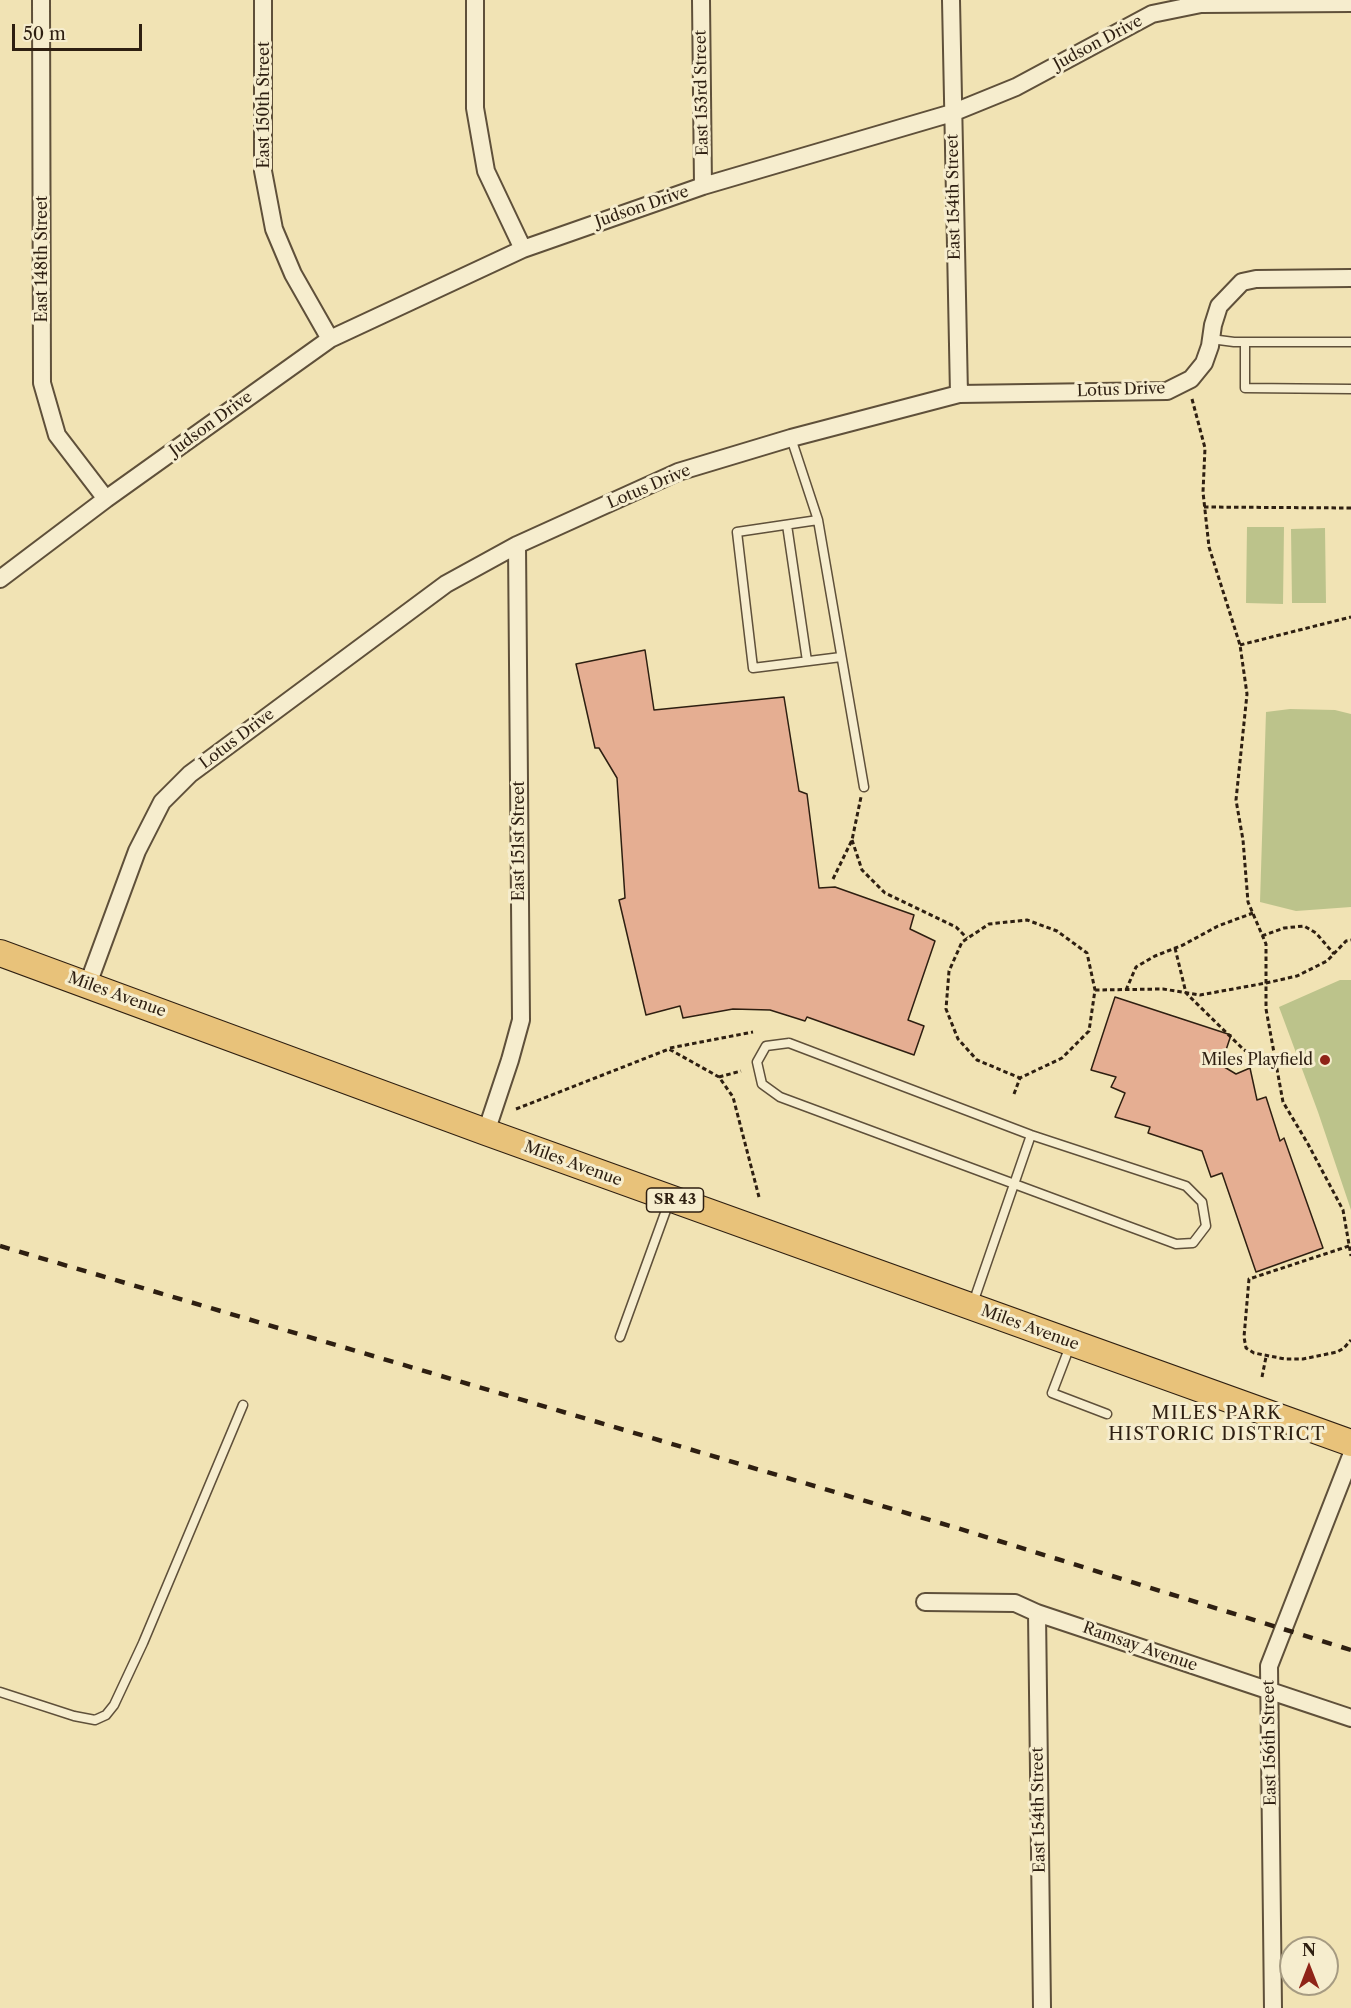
<!DOCTYPE html>
<html>
<head>
<meta charset="utf-8">
<style>
  body { margin:0 }
  #map { position:relative; width:1351px; height:2008px; overflow:hidden; background:#f1e3b4; font-family:"Libre Caslon Text",serif }
  canvas { display:block }
  .north { position:absolute; left:1279px; top:1936px; width:60px; height:60px; box-sizing:border-box; background:#f6edce; border:2px solid #a69b82; border-radius:50%; rotate:0deg; font-size:16px; font-weight:700; line-height:24px; text-align:center; color:#2e1f11 }
  .north::after { content:''; display:block; margin:auto; width:21px; height:27px; background:#8f2418; clip-path:polygon(50% 0,100% 100%,50% 72%,0 100%) }
  .scale { position:absolute; left:12px; top:24px; width:130px; height:27px; box-sizing:border-box; border:3px solid #2e1f11; border-top:0; padding-left:8px; font-size:18px; line-height:21px; white-space:nowrap; color:#2e1f11; -webkit-text-stroke:4px #f6edce; paint-order:stroke }
</style>
</head>
<body>
<div id="map">
<canvas width="1351" height="2008"></canvas>
<div class="north">N</div>
<div class="scale">50 m</div>
</div>
<script>
const c = document.querySelector('canvas').getContext('2d');
c.lineJoin = 'round';
function fill(path, color) { c.fillStyle = color; c.fill(path, 'evenodd'); }
const shape = rows => new Path2D(rows.map(r => 'M' + r).join(''));
function trace(path, color, width, dash) { c.strokeStyle = color; c.lineWidth = width; c.lineCap = dash ? 'butt' : 'round'; c.setLineDash(dash || []); c.stroke(path); }
function write(font, color, halo, rows, align = 'center') {
  c.font = font + ' "Libre Caslon Text",serif'; c.lineWidth = 6; c.setLineDash([]); c.textBaseline = 'middle'; c.strokeStyle = halo; c.fillStyle = color; for (const [text, x, y, turn = 0] of rows) {
    c.save(); c.translate(x, y); c.rotate((+turn || 0) * Math.PI / 180); c.textAlign = isNaN(turn) ? turn : align; if (halo) c.strokeText(text, 0, 0); c.fillText(text, 0, 0); c.restore();
  }
}
const green = shape([
  [1247,527,1284,527,1283,604,1246,603],
  [1325,528,1326,603,1292,603,1291,529],
  [1290,709,1335,710,1351,714,1351,907,1296,911,1260,902,1266,712],
  [1340,980,1351,980,1351,1210,1318,1112,1279,1007]
]);
const building = shape([
  [645,650,654,710,784,697,799,791,807,794,819,888,835,887,914,915,910,929,935,941,908,1020,924,1026,914,1055,807,1017,805,1021,770,1010,733,1009,683,1018,680,1006,646,1015,619,900,625,898,617,778,599,748,595,748,576,664,645,650],
  [1115,997,1231,1035,1221,1065,1236,1074,1250,1068,1257,1100,1266,1097,1280,1141,1284,1138,1323,1248,1256,1272,1222,1173,1211,1177,1202,1151,1148,1133,1150,1127,1115,1117,1125,1093,1111,1087,1116,1077,1091,1070,1115,997]
]);
const path = shape([
  [1192,399,1205,448,1203,492,1209,547,1240,645,1247,694,1236,800,1243,840,1248,902,1266,944,1266,1009,1283,1102,1308,1144,1343,1210,1351,1256],
  [1204,507,1351,508],
  [1240,645,1351,617],
  [852,840,862,870,885,893,956,927,967,938],
  [833,879,852,840,861,797],
  [1262,936,1284,928,1304,926,1316,933,1334,954],
  [1175,948,1186,993,1243,1049,1258,1059,1276,1065],
  [1095,990,1163,989,1200,995,1266,983,1297,976,1327,961,1346,941,1351,940],
  [1126,990,1136,967,1155,956,1183,945,1218,926,1253,913],
  [670,1048,753,1032],
  [719,1077,741,1071],
  [1014,1094,1020,1078,1062,1058,1089,1031,1095,990,1087,953,1057,931,1027,920,989,924,962,942,949,971,946,1009,958,1039,977,1060,1020,1078],
  [516,1109,669,1049,719,1077,733,1097,759,1197],
  [1349,1246,1249,1279,1244,1337,1246,1348,1254,1353,1285,1359,1303,1359,1337,1352,1344,1348,1351,1340],
  [1262,1377,1266,1357]
]);
const lane = shape([
  [1211,339,1234,342,1351,342],
  [1245,342,1245,388,1351,389],
  [791,438,818,520,864,787],
  [818,520,737,532,753,668,841,657],
  [787,525,807,661],
  [789,1043,1031,1135,1186,1186,1202,1202,1206,1226,1193,1243,1176,1244,780,1097,762,1084,757,1062,766,1046,789,1043],
  [973,1303,1031,1135],
  [620,1337,669,1202],
  [1070,1346,1052,1393,1107,1414],
  [0,1692,74,1716,95,1720,106,1715,114,1705,143,1643,243,1405]
]);
const street = shape([
  [41,0,42,383,57,435,106,499],
  [263,0,263,171,274,229,293,274,330,339],
  [475,0,475,108,486,171,523,249],
  [701,0,703,186],
  [951,0,959,394],
  [0,579,106,499,330,339,523,249,703,186,952,113,1016,87,1152,14,1201,4,1351,3],
  [88,984,137,851,162,802,190,774,446,584,517,545,678,472,791,438,959,394,1167,391,1191,379,1204,363,1210,346,1213,325,1219,306,1242,282,1256,279,1351,278],
  [486,1132,510,1060,521,1020,517,545],
  [925,1602,1015,1603,1037,1613,1351,1718],
  [1037,1613,1042,2008],
  [1273,2008,1269,1666,1351,1456]
]);
const primary = shape([
  [0,953,486,1132,1351,1443]
]);
const rail = shape([
  [0,1246,957,1528,1351,1650]
]);
const markers = [
  [1325,1060,6,"#8f2418"]
];
const shields = [
  [675,1200,57]
];
const shieldNames = [
  ["SR 43",675,1200]
];
const streetNames = [
  ["Judson Drive",1098,43,-28],
  ["East 153rd Street",702,93,-91],
  ["East 150th Street",264,105,-90],
  ["East 154th Street",954,197,-91],
  ["Judson Drive",642,207,-19],
  ["East 148th Street",42,259,-90],
  ["Lotus Drive",1121,390,-2],
  ["Judson Drive",211,424,-36],
  ["Lotus Drive",649,487,-23],
  ["Lotus Drive",237,739,-37],
  ["East 151st Street",519,841,-90],
  ["Miles Avenue",117,995,20],
  ["Miles Avenue",573,1164,20],
  ["Miles Avenue",1030,1328,20],
  ["Ramsay Avenue",1140,1647,19],
  ["East 156th Street",1270,1743,-91],
  ["East 154th Street",1039,1810,-91]
];
const poiNames = [
  ["Miles Playfield",1313,1060]
];
const neighbourhoodNames = [
  ["MILES PARK",1217,1414],
  ["HISTORIC DISTRICT",1217,1435]
];
fill(green, '#bcc38b');
fill(building, '#e5ae92');
trace(building, '#2e1f11', 1.5);
trace(lane, '#5f503a', 11);
trace(street, '#5f503a', 20);
trace(primary, '#2e1f11', 28);
trace(path, '#2e1f11', 3, [4.5, 3]);
trace(lane, '#f6edce', 8);
trace(street, '#f6edce', 16);
trace(primary, '#e8c27a', 26);
trace(rail, '#2e1f11', 4.5, [10, 10]);
for (const [x, y, r, color] of markers) { const dot = new Path2D(); dot.arc(x, y, r, 0, 2 * Math.PI); c.fillStyle = color; c.fill(dot); trace(dot, '#f6edce', 2); }
for (const [x, y, w] of shields) { const box = new Path2D(); box.roundRect(x - w / 2, y - 12, w, 24, 4.5); c.fillStyle = '#f6edce'; c.fill(box); trace(box, '#2e1f11', 1.5); }
write('bold 15px', '#2e1f11', null, shieldNames);
write('16px', '#2e1f11', '#f6edce', streetNames);
write('16px', '#2e1f11', '#f6edce', poiNames, 'right');
c.letterSpacing = '1.5px';
write('18px', '#2e1f11', '#f6edce', neighbourhoodNames);
c.letterSpacing = '0px';
</script>
</body>
</html>
